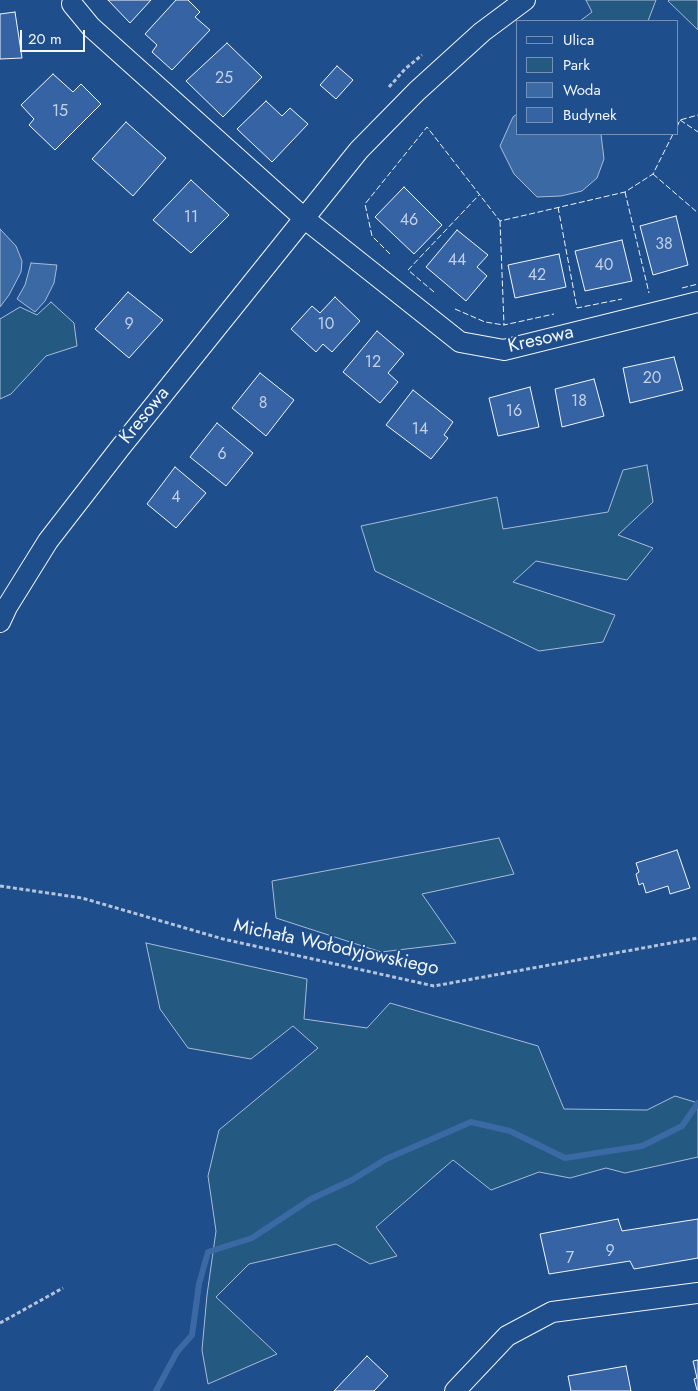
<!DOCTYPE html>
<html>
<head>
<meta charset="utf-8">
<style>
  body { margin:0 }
  #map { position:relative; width:698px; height:1391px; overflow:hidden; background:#1f4e8c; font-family:Jost,sans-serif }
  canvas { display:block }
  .legend { position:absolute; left:516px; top:20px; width:162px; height:115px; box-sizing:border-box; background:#1f4e8c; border:1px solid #7391ba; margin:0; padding:6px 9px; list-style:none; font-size:15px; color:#f2f6ff }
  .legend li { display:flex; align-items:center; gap:10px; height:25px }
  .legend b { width:25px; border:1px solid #7391ba }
  .scale { position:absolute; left:20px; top:30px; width:65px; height:22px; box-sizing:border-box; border:2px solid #f2f6ff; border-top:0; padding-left:6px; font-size:15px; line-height:18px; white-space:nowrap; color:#f2f6ff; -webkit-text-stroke:4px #1f4e8c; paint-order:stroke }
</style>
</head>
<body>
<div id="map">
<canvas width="698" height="1391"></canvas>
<ul class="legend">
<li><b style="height:6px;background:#1f4e8c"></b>Ulica</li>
<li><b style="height:14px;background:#245a82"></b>Park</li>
<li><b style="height:14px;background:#3b69a3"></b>Woda</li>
<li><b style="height:14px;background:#3563a3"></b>Budynek</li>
</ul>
<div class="scale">20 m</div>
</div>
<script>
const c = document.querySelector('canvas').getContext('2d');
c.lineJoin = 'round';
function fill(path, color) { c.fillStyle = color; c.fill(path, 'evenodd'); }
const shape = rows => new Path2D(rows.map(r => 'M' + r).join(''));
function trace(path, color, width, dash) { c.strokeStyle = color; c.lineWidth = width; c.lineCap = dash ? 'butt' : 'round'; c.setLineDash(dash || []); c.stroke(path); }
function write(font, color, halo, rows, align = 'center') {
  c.font = font + ' Jost,sans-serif'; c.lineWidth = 4; c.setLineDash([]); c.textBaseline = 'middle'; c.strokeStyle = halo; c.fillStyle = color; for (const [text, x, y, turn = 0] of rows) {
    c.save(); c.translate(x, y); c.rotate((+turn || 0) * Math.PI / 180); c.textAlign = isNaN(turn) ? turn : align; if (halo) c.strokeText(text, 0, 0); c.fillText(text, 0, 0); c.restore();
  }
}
const green = shape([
  [586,0,656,0,648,21,580,21,592,12,586,0],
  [669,0,698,0,698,30,668,1,669,0],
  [51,302,74,323,77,346,46,356,11,394,0,399,0,319,20,307,37,315,51,302],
  [647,465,653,502,618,535,653,548,627,580,536,561,513,582,615,615,603,642,539,651,375,571,361,526,497,497,503,529,608,512,623,470,647,465],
  [499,838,514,874,422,894,456,943,381,952,276,918,272,881,499,838],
  [146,943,307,979,304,1019,367,1028,390,1003,538,1046,564,1109,647,1110,675,1096,698,1103,698,1157,625,1173,606,1168,570,1178,539,1172,491,1190,453,1160,376,1227,397,1256,370,1264,336,1244,249,1264,216,1297,277,1354,208,1384,202,1350,207,1295,216,1231,208,1176,219,1130,318,1048,293,1026,251,1059,188,1048,160,1009,146,943]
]);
const water = shape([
  [517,114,517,134,601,134,604,159,597,178,582,191,561,196,537,197,514,174,500,146,513,117,517,114],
  [0,229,16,246,22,261,21,272,9,295,0,307,0,229],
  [31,263,57,265,54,283,45,301,35,312,17,299,25,285,31,263]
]);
const stream = shape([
  [156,1391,177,1352,192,1335,199,1284,208,1252,252,1238,311,1199,352,1180,386,1159,471,1122,510,1131,565,1158,642,1146,682,1126,698,1103]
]);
const building = shape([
  [108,0,151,0,130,23,108,0],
  [176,0,188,0,200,12,195,17,210,30,172,70,152,52,157,45,145,34,176,0],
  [15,12,22,58,0,59,0,14,15,12],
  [227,43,262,77,223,117,186,81,227,43],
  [337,66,353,80,336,99,320,85,337,66],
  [53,74,73,92,81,84,101,104,55,150,29,125,34,119,21,105,53,74],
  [266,101,282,116,290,108,308,124,272,162,237,129,266,101],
  [126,122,166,158,133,196,92,159,126,122],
  [191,180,229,215,191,253,153,220,191,180],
  [404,187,442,225,414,254,375,217,404,187],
  [676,216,688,265,653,275,640,226,676,216],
  [457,230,488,255,477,267,487,276,466,301,426,267,457,230],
  [622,240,632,281,585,291,575,251,622,240],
  [559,254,566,287,515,298,508,265,559,254],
  [128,292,163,320,129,358,95,329,128,292],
  [335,297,360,321,332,352,323,344,316,352,291,329,312,306,320,313,335,297],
  [377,331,404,354,388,373,398,382,380,403,343,372,377,331],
  [674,357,683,390,630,403,623,368,674,357],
  [260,373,294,400,266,436,232,408,260,373],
  [594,379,604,416,562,427,555,389,594,379],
  [530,387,539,427,498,436,489,398,530,387],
  [413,390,453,422,444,435,448,438,431,459,386,425,413,390],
  [217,423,253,453,226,486,190,457,217,423],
  [175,467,206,493,176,528,147,504,175,467],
  [677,850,690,888,670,894,668,886,646,893,643,883,639,885,636,874,639,872,636,863,677,850],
  [618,1219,622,1231,698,1219,698,1258,634,1269,630,1261,549,1274,540,1234,618,1219],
  [367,1356,388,1376,374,1391,334,1391,367,1356],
  [698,1360,698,1390,697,1390,694,1379,697,1378,693,1361,698,1360],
  [626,1366,631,1391,571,1391,568,1376,626,1366]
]);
const path = shape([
  [389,87,405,69,422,55],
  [0,886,82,898,223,939,434,986,698,938],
  [0,1323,63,1288]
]);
const minor = shape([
  [72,4,91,27,305,219,460,342,504,350,698,302],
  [0,622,7,607,48,541,120,448,359,150,417,91,482,32,525,0],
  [455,1391,507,1336,552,1312,698,1293]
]);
const fence = shape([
  [680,120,698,132],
  [677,127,680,120,698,115],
  [653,174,698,213],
  [625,192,649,293],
  [558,207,577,308,622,299],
  [500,221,504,325,554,314],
  [390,254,372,236,365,204,427,127,500,221,625,192,653,174,673,134],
  [682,288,698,284],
  [434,292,408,270,479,195],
  [455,309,485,322,504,325]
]);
const numberNames = [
  ["25",224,79],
  ["15",60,112],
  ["11",191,218],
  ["46",409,221],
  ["38",664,245],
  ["44",457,261],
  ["40",604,266],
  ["42",537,276],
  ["9",129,325],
  ["10",326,325],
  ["12",373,363],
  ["20",652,379],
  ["18",579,402],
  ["8",263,404],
  ["16",514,412],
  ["14",420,430],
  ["6",222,455],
  ["4",176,498],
  ["9",610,1252],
  ["7",570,1259]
];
const streetNames = [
  ["Kresowa",541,340,-13],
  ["Kresowa",145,416,-51],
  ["Michała Wołodyjowskiego",336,948,12]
];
fill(green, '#245a82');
trace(green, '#a8bbd7', 1);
fill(water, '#3b69a3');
trace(water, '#a8bbd7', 1);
trace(stream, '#3b69a3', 6);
fill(building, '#3563a3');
trace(building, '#f2f6ff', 1);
trace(minor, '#f2f6ff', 22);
trace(path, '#b3c4dc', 3, [4, 2.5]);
trace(minor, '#1f4e8c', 20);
trace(fence, '#f2f6ff', 1, [6, 2.5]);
write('16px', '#c3d1e8', null, numberNames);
write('19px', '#f2f6ff', '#1f4e8c', streetNames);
</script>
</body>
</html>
